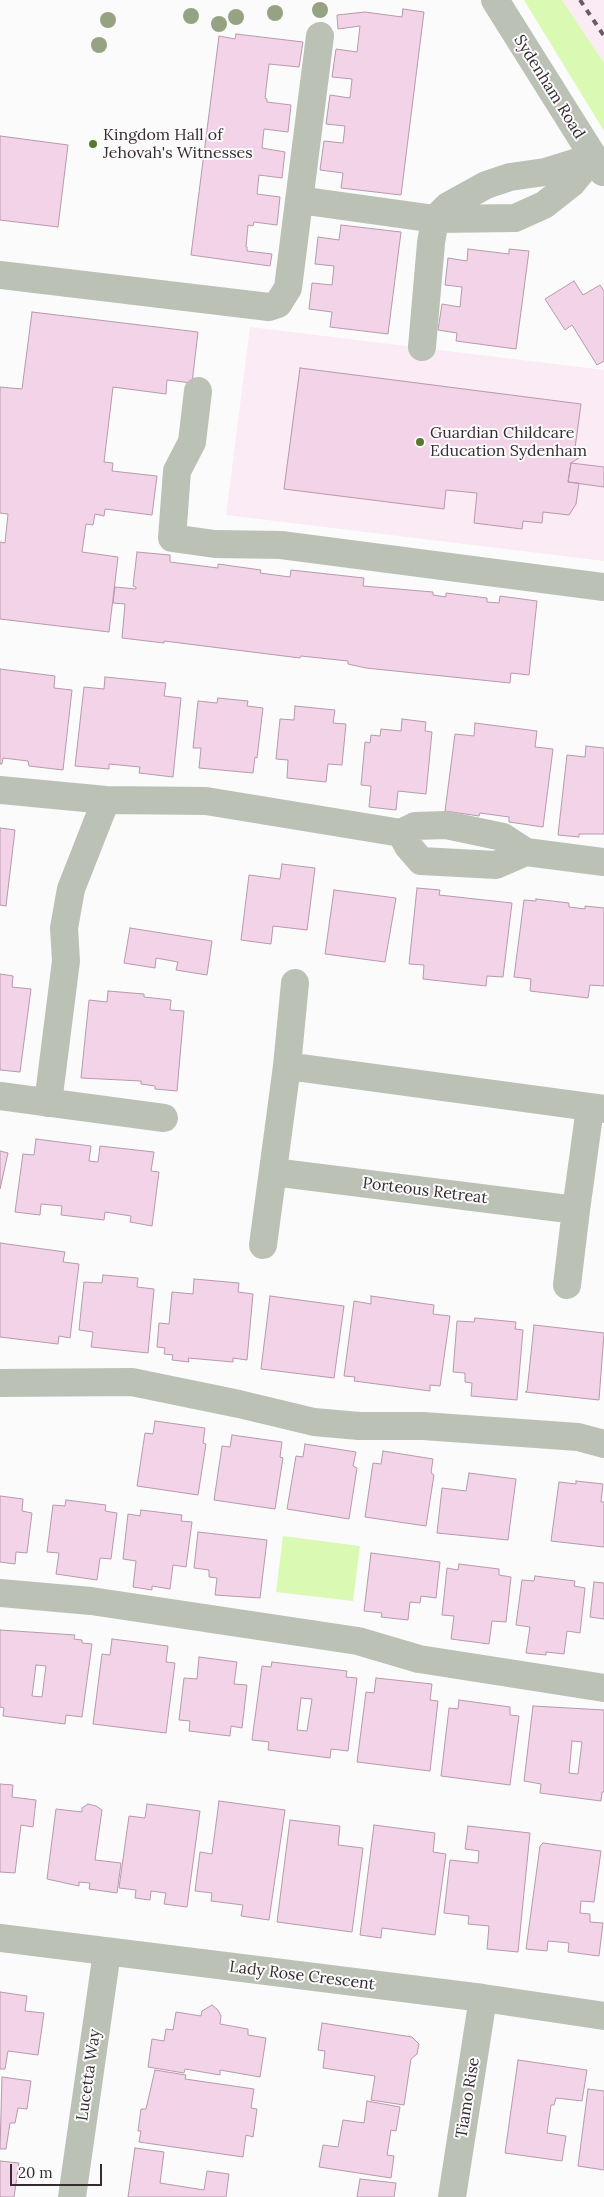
<!DOCTYPE html>
<html>
<head>
<meta charset="utf-8">
<style>
  body { margin:0 }
  #map { position:relative; width:604px; height:2197px; overflow:hidden; background:#fbfbfb; font-family:Lora,serif }
  canvas { display:block }
  .scale { position:absolute; left:10px; top:2164px; width:92px; height:22px; box-sizing:border-box; border:2px solid #372b32; border-top:0; padding-left:6px; font-size:15px; line-height:18px; white-space:nowrap; color:#372b32; -webkit-text-stroke:4px #fbfbfb; paint-order:stroke }
</style>
</head>
<body>
<div id="map">
<canvas width="604" height="2197"></canvas>
<div class="scale">20 m</div>
</div>
<script>
const c = document.querySelector('canvas').getContext('2d');
c.lineJoin = 'round';
function fill(path, color) { c.fillStyle = color; c.fill(path, 'evenodd'); }
const shape = rows => new Path2D(rows.map(r => 'M' + r).join(''));
function trace(path, color, width, dash) { c.strokeStyle = color; c.lineWidth = width; c.lineCap = dash ? 'butt' : 'round'; c.setLineDash(dash || []); c.stroke(path); }
function write(font, color, halo, rows, align = 'center') {
  c.font = font + ' Lora,serif'; c.lineWidth = 4; c.setLineDash([]); c.textBaseline = 'middle'; c.strokeStyle = halo; c.fillStyle = color; for (const [text, x, y, turn = 0] of rows) {
    c.save(); c.translate(x, y); c.rotate((+turn || 0) * Math.PI / 180); c.textAlign = isNaN(turn) ? turn : align; if (halo) c.strokeText(text, 0, 0); c.fillText(text, 0, 0); c.restore();
  }
}
const built = shape([
  [562,0,604,0,604,63],
  [250,327,604,370,604,561,226,515]
]);
const green = shape([
  [524,0,562,0,604,63,604,131],
  [283,1536,360,1546,353,1601,276,1592]
]);
const building = shape([
  [403,9,424,12,401,195,341,188,343,173,320,170,324,141,343,143,345,126,326,124,330,95,350,98,352,79,332,77,336,49,357,52,360,26,338,29,337,15,365,12,402,17,403,9],
  [236,34,303,42,299,67,269,64,265,98,267,99,267,102,291,105,288,132,264,129,262,148,285,152,282,178,259,175,257,194,280,197,277,225,254,222,253,226,248,225,246,247,247,247,247,251,272,254,270,266,191,255,219,36,235,39,236,34],
  [0,136,68,145,58,227,0,220,0,136],
  [341,225,401,232,388,334,330,327,332,312,309,309,312,283,332,285,334,266,315,264,318,237,339,240,341,225],
  [468,249,509,254,509,249,529,251,516,349,456,341,457,333,438,330,442,304,460,307,462,287,445,285,448,258,467,261,468,249],
  [574,281,583,295,600,285,604,291,604,361,597,365,572,325,565,330,545,299,574,281],
  [32,312,198,332,192,383,167,380,166,394,113,387,104,462,113,463,112,471,157,476,152,515,105,509,104,516,95,514,93,525,86,524,82,552,118,557,109,632,0,619,0,542,5,543,8,514,0,513,0,387,22,389,32,312],
  [300,368,581,404,575,448,580,449,579,458,571,463,568,482,579,483,576,504,569,515,543,512,542,523,523,521,522,529,474,523,477,493,446,490,444,509,284,489,300,368],
  [571,463,604,467,604,487,568,482,571,463],
  [137,552,170,555,170,562,218,568,218,564,261,570,260,573,290,577,291,570,364,578,363,586,433,592,433,595,446,597,446,593,487,598,487,602,499,603,500,596,537,601,529,675,511,673,510,683,366,668,348,664,348,661,301,656,300,658,164,641,164,643,122,638,125,604,113,603,115,587,136,589,136,587,133,586,137,552],
  [0,669,55,676,54,688,72,690,63,770,29,766,28,761,3,758,2,764,0,764,0,669],
  [105,677,166,683,164,696,181,698,173,777,139,773,140,767,109,764,109,769,75,766,84,687,104,689,105,677],
  [218,698,248,701,247,706,263,708,257,758,255,757,253,773,199,768,201,748,193,748,198,701,217,703,218,698],
  [295,706,335,710,333,723,346,724,342,765,328,764,326,782,287,778,288,760,276,759,280,719,294,720,295,706],
  [402,719,426,722,425,731,432,732,426,794,398,791,396,810,369,807,371,786,361,785,365,742,370,743,371,735,380,736,381,729,401,731,402,719],
  [475,723,537,731,535,747,553,749,543,827,509,822,509,817,480,813,479,816,445,811,455,734,474,736,475,723],
  [586,746,604,748,604,834,579,834,579,837,558,835,567,755,585,757,586,746],
  [0,828,15,830,6,906,0,905,0,828],
  [282,864,315,868,307,930,273,926,271,944,241,940,249,875,280,879,282,864],
  [417,888,440,890,439,895,512,903,503,977,487,976,486,986,423,979,424,965,409,964,417,888],
  [334,890,396,898,385,962,325,954,334,890],
  [536,899,569,903,569,907,585,909,585,906,604,908,604,986,590,985,588,998,530,991,531,979,514,977,524,900,536,901,536,899],
  [130,928,212,941,207,975,176,970,178,962,156,958,155,968,124,963,130,928],
  [0,974,13,976,12,987,31,989,20,1072,0,1070,0,974],
  [108,991,144,994,144,997,171,1000,170,1010,184,1011,177,1091,155,1089,155,1086,141,1084,141,1081,81,1078,89,1000,107,1002,108,991],
  [36,1139,91,1146,89,1161,98,1162,100,1146,154,1152,151,1171,159,1172,152,1226,130,1222,131,1216,105,1212,104,1220,61,1215,62,1206,41,1204,40,1215,15,1212,23,1154,34,1155,36,1139],
  [0,1151,8,1153,0,1189,0,1151],
  [0,1243,65,1252,63,1262,79,1264,70,1338,59,1336,58,1344,0,1337,0,1243],
  [103,1275,138,1278,137,1287,154,1289,148,1353,91,1347,93,1332,79,1330,84,1282,102,1283,103,1275],
  [194,1279,239,1283,238,1292,253,1294,247,1360,233,1358,233,1362,188,1358,189,1362,172,1360,173,1355,164,1354,165,1348,157,1347,159,1323,169,1324,172,1292,193,1294,194,1279],
  [270,1296,344,1306,334,1378,261,1369,270,1296],
  [371,1296,434,1305,433,1314,450,1316,440,1386,430,1385,430,1391,354,1381,355,1377,344,1376,354,1301,371,1304,371,1296],
  [475,1318,516,1322,515,1329,523,1330,517,1400,471,1396,472,1383,465,1382,465,1373,453,1372,457,1321,474,1322,475,1318],
  [534,1325,604,1333,599,1400,525,1392,527,1391,534,1325],
  [155,1421,205,1428,203,1443,206,1444,198,1495,137,1486,145,1433,153,1434,155,1421],
  [232,1435,282,1442,280,1457,283,1458,275,1509,214,1500,222,1446,230,1447,232,1435],
  [305,1444,356,1452,353,1466,357,1468,349,1519,287,1509,296,1456,303,1457,305,1444],
  [383,1451,433,1459,431,1473,434,1475,426,1526,365,1517,373,1463,381,1464,383,1451],
  [469,1473,516,1479,508,1540,437,1533,442,1488,466,1491,469,1473],
  [576,1481,603,1484,601,1502,604,1502,604,1547,551,1541,559,1482,576,1484,576,1481],
  [0,1496,23,1499,22,1511,32,1513,27,1553,16,1552,15,1564,0,1562,0,1496],
  [66,1500,106,1505,105,1511,117,1513,111,1559,100,1558,97,1580,56,1574,59,1553,47,1552,53,1505,65,1506,66,1500],
  [141,1510,182,1515,181,1521,192,1522,186,1567,173,1565,170,1589,152,1586,152,1590,133,1587,136,1561,123,1559,128,1514,140,1516,141,1510],
  [198,1532,267,1540,260,1598,215,1595,217,1578,209,1577,209,1570,194,1568,198,1532],
  [371,1553,440,1562,436,1598,421,1596,420,1603,410,1602,408,1620,381,1617,382,1613,364,1611,371,1553],
  [459,1564,499,1569,499,1575,511,1577,506,1622,492,1621,489,1644,451,1639,454,1616,442,1615,447,1568,458,1570,459,1564],
  [535,1576,575,1581,574,1586,585,1588,580,1633,567,1631,564,1654,546,1652,546,1655,526,1653,530,1627,516,1625,522,1580,534,1581,535,1576],
  [594,1582,604,1583,604,1619,590,1617,594,1582],
  [0,1630,75,1635,74,1639,82,1640,82,1643,92,1644,82,1717,66,1715,65,1724,3,1716,4,1708,0,1707,0,1630],
  [36,1665,46,1666,42,1697,32,1696,36,1665],
  [112,1639,168,1646,166,1662,175,1663,166,1733,93,1724,102,1654,110,1655,112,1639],
  [199,1657,237,1662,234,1684,247,1685,242,1728,231,1726,230,1736,189,1731,190,1721,179,1720,184,1678,197,1679,199,1657],
  [272,1662,347,1671,346,1677,357,1678,348,1751,331,1749,330,1758,268,1750,269,1742,252,1740,262,1666,271,1667,272,1662],
  [301,1698,312,1699,307,1731,297,1730,301,1698],
  [376,1678,432,1684,430,1700,438,1701,430,1771,357,1762,366,1692,374,1693,376,1678],
  [459,1700,510,1707,510,1715,519,1716,510,1785,441,1776,449,1708,458,1709,459,1700],
  [533,1706,604,1710,604,1792,602,1792,601,1801,540,1793,541,1784,524,1781,533,1706],
  [572,1741,582,1742,578,1774,569,1773,572,1741],
  [0,1784,13,1785,12,1797,36,1800,33,1827,21,1825,15,1873,0,1872,0,1784],
  [219,1801,285,1810,269,1920,241,1916,243,1905,211,1901,212,1893,195,1891,200,1852,212,1854,219,1801],
  [88,1804,96,1806,102,1810,95,1860,121,1863,117,1893,89,1889,90,1883,79,1882,79,1886,47,1879,56,1809,82,1812,82,1808,88,1804],
  [147,1804,200,1811,187,1907,164,1904,166,1893,151,1891,150,1900,135,1898,136,1890,119,1888,129,1816,145,1818,147,1804],
  [290,1820,340,1826,338,1845,363,1848,352,1932,277,1922,290,1820],
  [374,1825,435,1833,433,1852,446,1854,435,1935,382,1928,381,1938,360,1935,374,1825],
  [468,1826,530,1833,518,1952,487,1949,489,1926,468,1924,469,1916,444,1913,450,1860,478,1863,479,1851,465,1849,468,1826],
  [543,1843,601,1851,594,1902,581,1901,580,1913,590,1914,590,1922,603,1923,599,1956,568,1952,569,1943,548,1941,547,1951,526,1949,540,1846,543,1843],
  [0,1992,27,1996,25,2011,44,2013,38,2055,8,2051,5,2069,0,2069,0,1992],
  [212,2005,218,2010,221,2016,220,2024,248,2029,248,2035,266,2038,260,2077,220,2070,220,2075,185,2069,184,2073,148,2067,152,2039,164,2041,166,2029,173,2030,176,2012,201,2016,202,2011,212,2005],
  [322,2023,412,2037,419,2044,417,2054,411,2059,404,2105,371,2100,375,2076,323,2068,325,2051,318,2050,322,2023],
  [518,2060,587,2070,582,2101,556,2098,554,2105,551,2105,547,2133,566,2136,562,2161,505,2153,518,2060],
  [155,2070,186,2075,185,2079,254,2089,251,2108,257,2109,253,2137,246,2135,243,2157,139,2142,141,2131,138,2131,141,2109,146,2109,155,2070],
  [2,2077,31,2081,27,2109,18,2108,15,2123,10,2123,6,2149,0,2149,2,2077],
  [588,2089,604,2091,604,2170,578,2166,588,2089],
  [367,2101,400,2107,396,2131,391,2130,387,2155,394,2156,391,2178,319,2167,323,2145,338,2147,343,2120,364,2123,367,2101],
  [135,2148,164,2152,160,2183,204,2190,207,2171,229,2174,226,2197,128,2197,135,2148],
  [0,2161,19,2163,14,2197,0,2197,0,2161],
  [360,2179,396,2183,394,2197,357,2197,360,2179]
]);
const minor = shape([
  [495,0,603,172],
  [299,200,435,219,515,218,544,205,572,183,593,157],
  [0,275,269,307,278,304,288,288,320,36],
  [422,347,431,243,435,219,448,206,486,185,510,177,545,172,593,157],
  [198,391,192,442,177,471,172,538,215,544,281,545,604,587],
  [0,790,106,800,206,801,401,833,415,826,446,825,503,837,526,852,604,862],
  [401,833,408,846,421,861,496,865,526,852],
  [287,1066,604,1109],
  [0,1096,164,1118],
  [48,1103,66,961,64,928,71,889,106,800],
  [273,1172,576,1210,590,1108],
  [263,1245,287,1066,295,983],
  [567,1285,576,1210],
  [0,1383,132,1382,239,1404,314,1422,359,1426,423,1426,578,1437,604,1444],
  [0,1593,91,1601,358,1641,419,1659,604,1688],
  [0,1938,483,1998,604,2016],
  [72,2197,107,1952],
  [452,2197,483,1998]
]);
const rail = shape([
  [580,0,604,36]
]);
const trees = [
  [320,10],
  [275,13],
  [191,16],
  [236,17],
  [108,20],
  [219,24],
  [99,45]
];
const markers = [
  [93,144,5,"#5a782d"],
  [420,442,5,"#5a782d"]
];
const streetNames = [
  ["Sydenham Road",549,87,58],
  ["Porteous Retreat",425,1191,7],
  ["Lady Rose Crescent",302,1976,7],
  ["Lucetta Way",89,2075,-82],
  ["Tiamo Rise",468,2098,-81]
];
const poiNames = [
  ["Kingdom Hall of",103,135],
  ["Jehovah's Witnesses",103,153],
  ["Guardian Childcare",430,433],
  ["Education Sydenham",430,451]
];
fill(built, '#faebf4');
fill(green, '#dafab3');
fill(building, '#f2d3e7');
trace(building, '#b79aac', 1);
trace(minor, '#bbc1b4', 28);
trace(rail, '#675d63', 4, [6, 6]);
c.fillStyle = '#96a383';
for (const [x, y] of trees) { c.beginPath(); c.arc(x, y, 8, 0, 2 * Math.PI); c.fill(); }
for (const [x, y, r, color] of markers) { const dot = new Path2D(); dot.arc(x, y, r, 0, 2 * Math.PI); c.fillStyle = color; c.fill(dot); trace(dot, '#fbfbfb', 2); }
write('16px', '#372b32', '#fbfbfb', streetNames);
write('16px', '#372b32', '#fbfbfb', poiNames, 'left');
</script>
</body>
</html>
